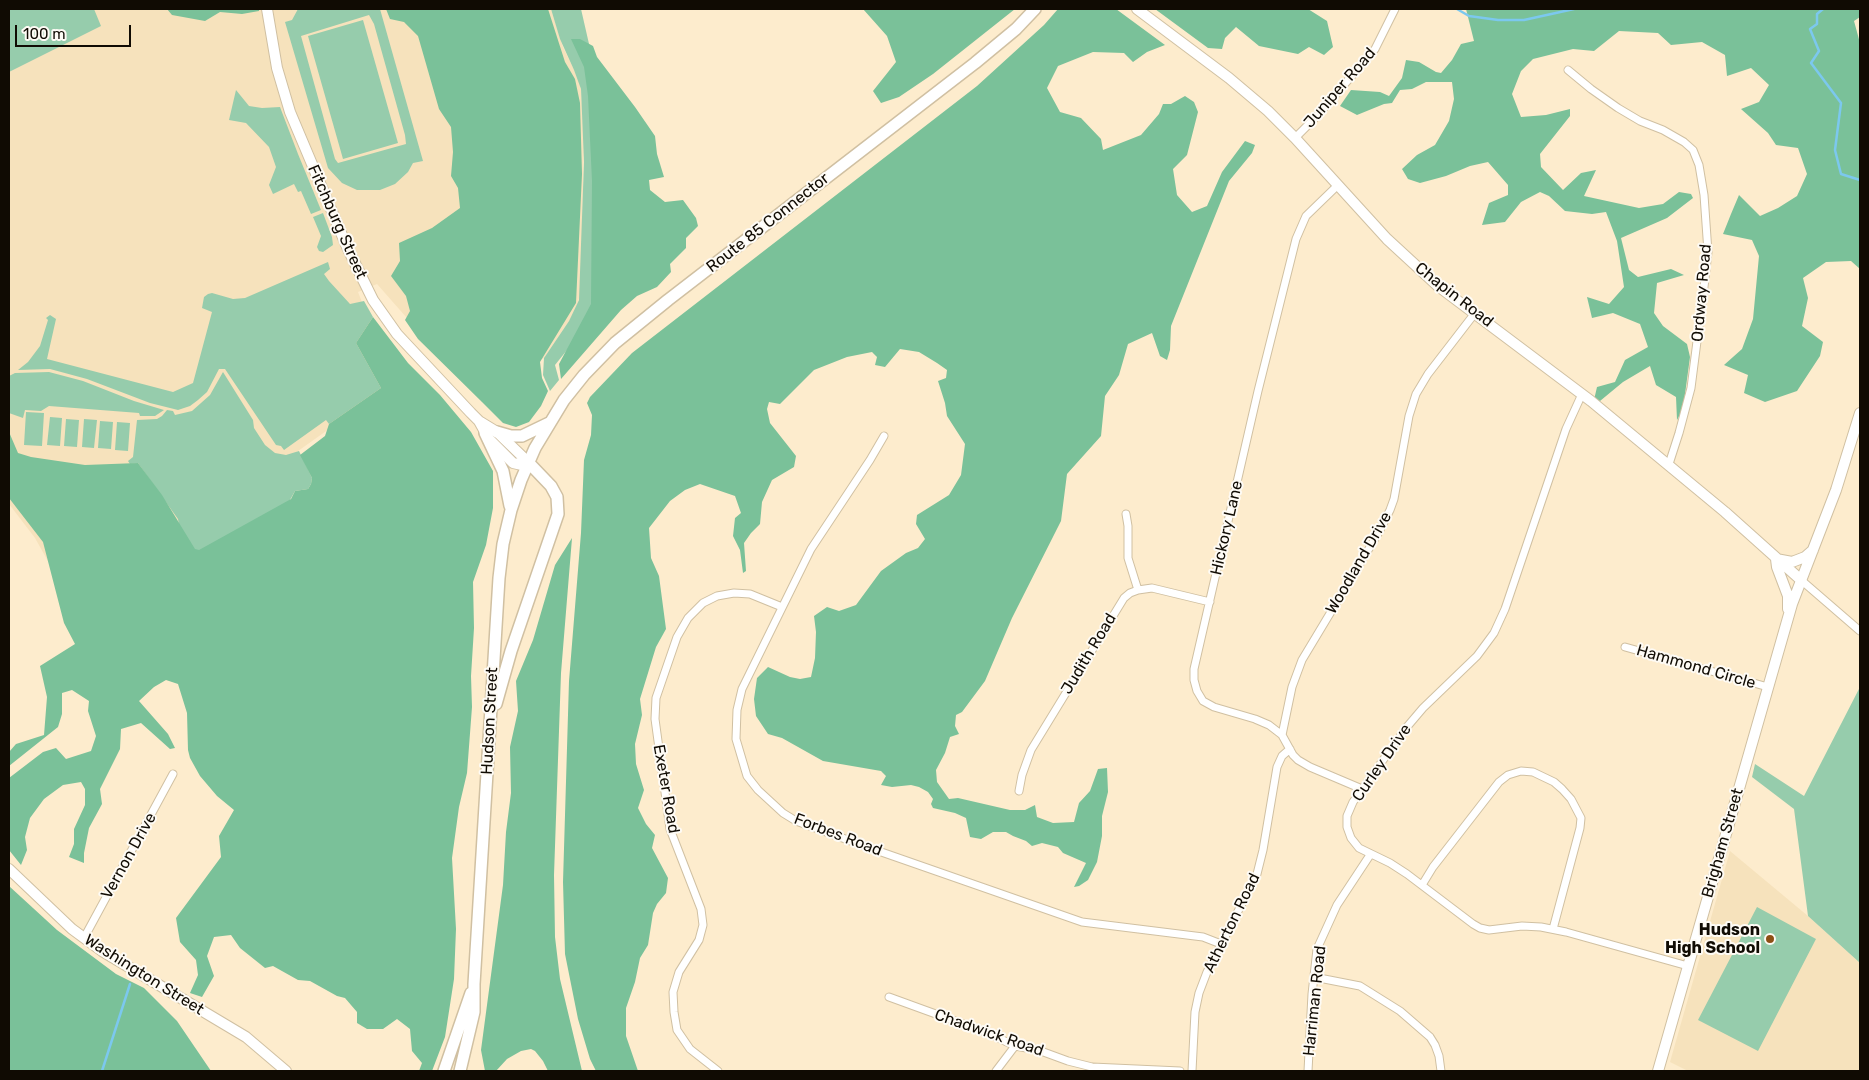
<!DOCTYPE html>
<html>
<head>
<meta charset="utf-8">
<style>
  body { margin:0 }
  #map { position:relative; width:1869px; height:1080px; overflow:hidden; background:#fdeccd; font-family:Rubik,sans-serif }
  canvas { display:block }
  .frame { position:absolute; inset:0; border:10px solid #100b03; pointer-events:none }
  .scale { position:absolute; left:15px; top:25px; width:116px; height:22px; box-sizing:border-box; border:2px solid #100b03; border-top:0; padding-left:6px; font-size:15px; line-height:18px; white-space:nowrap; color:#100b03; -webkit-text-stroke:4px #fefbf5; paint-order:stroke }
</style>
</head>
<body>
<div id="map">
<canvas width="1869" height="1080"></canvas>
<div class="frame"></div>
<div class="scale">100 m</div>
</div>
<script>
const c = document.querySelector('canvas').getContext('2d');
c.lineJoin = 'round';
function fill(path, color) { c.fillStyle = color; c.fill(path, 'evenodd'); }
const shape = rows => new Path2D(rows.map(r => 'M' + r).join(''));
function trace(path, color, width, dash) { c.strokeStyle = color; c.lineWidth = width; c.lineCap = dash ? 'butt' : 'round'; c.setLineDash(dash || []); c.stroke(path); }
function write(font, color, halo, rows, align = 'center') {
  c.font = font + ' Rubik,sans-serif'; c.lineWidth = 4; c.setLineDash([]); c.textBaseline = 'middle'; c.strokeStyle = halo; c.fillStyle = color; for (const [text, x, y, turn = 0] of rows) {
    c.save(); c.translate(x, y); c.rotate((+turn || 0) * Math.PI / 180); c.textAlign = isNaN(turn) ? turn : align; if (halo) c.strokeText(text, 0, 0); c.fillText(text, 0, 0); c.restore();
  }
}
const built = shape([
  [9,9,551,9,563,47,578,78,581,89,584,140,581,290,577,306,569,321,544,358,473,393,377,284,358,292,373,330,398,380,291,456,82,622,35,538,9,504],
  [1730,851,1808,916,1860,963,1860,1071,1688,1071,1670,1062]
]);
const green = shape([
  [9,9,94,9,101,26,9,72],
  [298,9,380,9,423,161,413,163,408,172,395,184,380,190,357,190,342,183,328,168,285,22,292,20],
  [369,15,374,24,405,135,406,144,338,163,335,159,301,36],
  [551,9,581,9,592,57,596,300,571,345,555,365,559,380,550,391,543,375,544,358,569,321,579,300,584,162,581,89,574,70,560,39],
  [363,20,398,143,343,159,308,36],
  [236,90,249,106,262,108,280,107,298,154,321,210,311,214,301,191,298,192,294,184,273,194,269,185,276,167,269,147,246,123,229,120],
  [323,213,332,237,333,245,323,252,319,251,317,247,321,236,313,217],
  [328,262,330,269,324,274,329,281,350,304,364,301,373,317,356,343,381,388,329,424,326,420,284,450,281,446,276,445,225,369,219,369,207,392,198,400,190,406,178,410,150,403,87,379,50,369,18,370,28,362,40,346,48,320,46,318,50,315,56,319,47,359,173,392,193,383,212,312,202,308,204,297,208,294,212,293,233,299,245,298],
  [49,372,83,381,134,401,164,410,155,416,140,416,139,413,49,406,41,411,25,410,23,418,9,413,9,376,15,373],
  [223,372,253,420,254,428,265,445,275,453,286,455,299,451,312,478,311,484,308,489,295,491,200,659,178,519,138,463,130,464,128,461,133,457,137,420,157,419,162,416,167,410,173,411,175,415,192,411,210,395],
  [26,412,44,413,42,446,24,445],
  [50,417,62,418,60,446,47,445],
  [66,419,79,420,77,447,64,446],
  [84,419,97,420,94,448,82,447],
  [100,421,113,422,111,449,98,448],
  [117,422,130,423,128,451,115,450],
  [1860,687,1860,963,1808,916,1794,809,1752,777,1755,764,1804,796],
  [1757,907,1816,939,1758,1051,1698,1020]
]);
const forest = shape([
  [167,9,259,9,259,11,242,14,220,12,205,21,172,15],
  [386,9,548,9,565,62,575,79,580,103,582,174,576,303,540,362,542,378,548,391,541,406,529,422,516,427,503,423,482,402,418,339,405,320,410,311,406,296,391,276,400,261,399,243,432,228,460,208,458,188,451,176,453,152,451,127,439,109,418,36,404,22,390,19],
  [863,9,1015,9,933,74,899,97,881,103,873,91,896,62,887,36],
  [1058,9,1116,9,1165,45,1147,52,1133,62,1124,53,1093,52,1058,66,1047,88,1060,112,1081,118,1101,139,1103,150,1141,135,1159,114,1163,104,1171,104,1185,96,1194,102,1198,112,1187,155,1173,169,1177,195,1192,212,1207,206,1222,172,1245,141,1255,145,1252,153,1229,181,1171,326,1170,350,1167,360,1160,356,1152,333,1128,344,1119,375,1105,396,1101,436,1067,474,1061,521,1012,618,985,681,962,712,956,715,955,726,959,734,950,737,945,753,936,770,937,782,949,799,958,798,1010,810,1025,810,1035,805,1037,817,1053,823,1074,822,1079,803,1090,791,1098,769,1107,768,1108,792,1102,816,1102,836,1097,862,1088,880,1079,886,1074,887,1086,863,1063,853,1058,847,1042,843,1032,846,1026,841,1013,836,1006,832,993,832,981,839,970,837,966,818,955,813,933,808,931,804,933,799,928,792,919,787,911,785,892,787,881,785,886,776,881,771,823,761,782,738,768,734,756,716,754,699,757,678,768,667,790,677,800,679,811,677,815,658,816,632,814,616,827,607,839,611,856,605,881,571,906,553,918,548,925,539,916,524,917,515,949,495,961,475,965,444,947,416,945,403,938,381,946,378,947,370,937,363,919,352,900,349,885,367,875,365,877,357,872,352,847,357,814,370,780,404,769,402,767,409,770,423,796,456,794,467,772,480,762,502,760,524,751,533,744,543,746,571,743,573,740,550,733,536,735,518,741,513,735,496,700,484,685,490,670,501,649,528,651,558,659,576,666,629,656,647,640,699,642,715,635,744,636,764,644,790,638,808,646,824,655,835,652,848,668,878,666,893,657,904,653,913,648,945,640,958,635,982,626,1008,626,1036,638,1071,596,1071,590,1059,578,1019,565,954,563,882,569,681,581,533,584,460,591,435,592,415,587,403,590,397,632,353,977,86,1044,25],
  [1155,9,1308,9,1327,21,1333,47,1324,55,1309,47,1298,54,1259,46,1236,27,1225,38,1222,49,1208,48],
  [1466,9,1860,9,1860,17,1854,21,1860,43,1860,269,1851,261,1826,262,1803,278,1808,298,1802,326,1823,342,1820,356,1797,391,1765,402,1744,393,1748,375,1724,365,1742,349,1753,319,1759,256,1752,240,1723,234,1731,214,1739,195,1760,216,1778,208,1797,196,1807,174,1798,148,1776,145,1768,133,1741,109,1759,102,1769,85,1751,68,1727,76,1725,55,1702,42,1671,45,1658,33,1619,31,1594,51,1573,49,1533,59,1521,71,1512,94,1521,117,1546,115,1570,109,1570,116,1540,154,1541,167,1563,190,1581,173,1596,170,1584,196,1639,208,1663,204,1679,192,1691,194,1693,198,1667,218,1621,238,1629,270,1638,277,1671,269,1684,275,1657,283,1654,313,1663,326,1687,344,1690,357,1683,409,1677,420,1676,397,1656,385,1650,366,1623,382,1600,401,1594,400,1597,387,1615,382,1625,360,1648,347,1640,324,1613,313,1592,318,1587,297,1609,304,1624,287,1617,241,1606,212,1592,214,1565,211,1549,196,1540,192,1521,202,1505,222,1482,225,1489,203,1508,195,1508,185,1488,162,1470,166,1446,176,1420,183,1408,179,1402,169,1417,155,1435,145,1449,121,1454,99,1452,82,1426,82,1412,89,1400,90,1392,103,1384,104,1357,115,1340,106,1351,90,1380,92,1389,96,1402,78,1406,60,1419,62,1436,72,1441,73,1452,60,1461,44,1474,41],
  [571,39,580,39,593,46,597,57,635,107,655,136,657,154,664,177,649,180,650,190,665,202,683,200,696,218,698,226,686,238,686,248,670,264,671,272,657,287,637,296,621,310,561,379,559,364,591,304,592,181,588,96,584,67],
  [373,317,408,363,440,395,471,432,493,471,493,508,486,545,473,582,474,628,471,676,472,707,467,773,459,807,452,858,456,929,454,979,445,1037,432,1071,419,1071,422,1063,412,1051,410,1029,397,1019,383,1029,367,1029,357,1023,357,1012,345,998,337,996,310,981,298,980,273,966,265,968,240,948,231,935,214,937,207,956,214,976,202,997,190,993,198,975,196,960,180,942,176,918,221,857,219,836,234,810,217,796,200,776,190,758,188,750,187,713,178,684,166,680,154,687,139,701,168,734,175,748,170,749,141,723,121,729,120,749,100,789,102,804,89,828,84,853,84,863,69,857,74,844,74,829,85,805,85,789,81,782,63,785,44,799,30,818,25,837,27,850,21,865,9,850,9,778,43,752,56,748,66,759,91,751,96,736,88,711,89,701,72,690,62,693,62,714,58,727,9,766,9,752,16,744,44,735,47,697,40,666,75,644,64,623,43,542,9,498,9,432,18,453,31,457,85,465,138,463,162,495,195,549,199,550,291,499,295,491,308,489,311,484,312,478,300,455,325,436,329,424,381,388,356,343],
  [572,538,561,673,554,875,555,937,560,979,582,1071,548,1071,543,1061,535,1051,531,1049,521,1051,507,1059,496,1071,485,1071,481,1050,503,885,506,832,511,793,510,747,518,711,516,681,533,640,555,565],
  [9,886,57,930,116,974,144,988,177,1021,211,1071,9,1071]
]);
const stream = shape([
  [1457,9,1469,16,1498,20,1524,20,1574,9],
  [1823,9,1817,14,1817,24,1810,29,1819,51,1811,63,1841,103,1835,150,1841,174,1860,180],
  [102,1071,130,984]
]);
const street = shape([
  [1568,70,1591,89,1618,108,1640,121,1663,130,1684,142,1693,150,1699,165,1704,195,1708,252,1704,287,1691,388,1679,433,1669,464],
  [1295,138,1317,116,1375,49,1395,9],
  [1338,185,1306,216,1296,239,1258,391,1194,669,1194,680,1197,691,1203,701,1214,707,1255,719,1269,725,1282,735,1293,755,1298,760,1310,767,1362,789],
  [1582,394,1566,429,1505,609,1494,633,1477,656,1423,708,1406,728,1353,802,1347,816,1347,827,1351,838,1359,848,1390,863,1407,874,1473,924,1480,928,1489,930,1522,926,1541,927,1566,932,1688,966],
  [884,436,870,460,811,549,742,689,737,710,736,739,747,776,758,790,783,813,796,821,867,847,1082,922,1203,937,1221,944],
  [1126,514,1128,526,1128,558,1138,590],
  [1801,580,1860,631],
  [1625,647,1768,687],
  [1282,735,1292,687,1302,660,1379,532,1390,510,1394,499,1409,416,1416,394,1428,374,1475,313],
  [1019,791,1022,775,1031,750,1124,598,1130,593,1138,590,1152,588,1210,602],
  [1422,885,1433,867,1499,782,1508,775,1521,771,1533,772,1554,782,1562,789,1571,799,1581,818,1580,828,1553,929],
  [84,938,173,774],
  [1314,977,1360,986,1400,1011,1430,1037,1435,1045,1439,1056,1441,1071],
  [889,997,988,1033,1015,1046,1038,1050,1068,1061,1092,1067,1180,1071],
  [718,1071,690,1049,677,1030,674,1012,673,992,679,972,699,940,703,925,701,909,670,829,655,719,656,698,677,637,688,618,703,603,717,596,734,593,750,594,782,607],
  [996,1071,1015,1046],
  [1192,1071,1195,1012,1199,993,1207,972,1257,874,1263,850,1277,767,1282,756,1290,749],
  [1308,1071,1312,994,1317,949,1337,905,1370,855]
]);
const secondary = shape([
  [267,9,277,68,290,112,347,247,373,300,397,334,471,413,479,421,497,432,528,462,522,465,513,463,489,439,479,421],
  [1137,9,1229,78,1268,111,1295,138,1387,239,1438,286,1591,401,1725,512,1801,580],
  [1788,609,1788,596,1777,567,1776,559,1792,562,1805,557,1813,550],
  [9,869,72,929,102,951,246,1037,286,1071],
  [1658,1071,1792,604,1836,490,1860,413]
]);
const primary = shape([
  [497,432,511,436,522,436,549,423],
  [485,433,503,471,510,506],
  [496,704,511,651,558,514,557,497,551,486,528,462],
  [444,1071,471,993],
  [460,1071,474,1012,474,984,499,578,503,544,511,510,521,480,535,448,564,400,584,375,615,343,668,300,975,63,1016,29,1035,9]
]);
const markers = [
  [1770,939,5,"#8e5015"]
];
const streetNames = [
  ["Juniper Road",1340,88,-49],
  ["Fitchburg Street",337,222,66],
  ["Route 85 Connector",768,223,-38],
  ["Ordway Road",1702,293,-85],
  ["Chapin Road",1454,295,38],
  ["Hickory Lane",1227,528,-77],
  ["Woodland Drive",1359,563,-60],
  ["Judith Road",1089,654,-59],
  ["Hammond Circle",1696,667,16],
  ["Hudson Street",490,721,-87],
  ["Curley Drive",1382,763,-55],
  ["Exeter Road",666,789,80],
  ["Forbes Road",838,835,21],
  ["Brigham Street",1723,843,-74],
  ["Vernon Drive",129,856,-61],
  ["Atherton Road",1232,923,-64],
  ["Washington Street",144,975,32],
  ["Harriman Road",1315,1001,-84],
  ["Chadwick Road",989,1033,19]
];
const poiNames = [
  ["Hudson",1760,930],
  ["High School",1760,948]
];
fill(built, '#f6e2bc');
fill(green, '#96ccac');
fill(forest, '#7ac199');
trace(stream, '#7cc8ee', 2.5);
trace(street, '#d0c0a2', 9);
trace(secondary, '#d0c0a2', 12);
trace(primary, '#d0c0a2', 14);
trace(street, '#fff', 7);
trace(secondary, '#fff', 10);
trace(primary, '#fff', 11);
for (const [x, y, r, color] of markers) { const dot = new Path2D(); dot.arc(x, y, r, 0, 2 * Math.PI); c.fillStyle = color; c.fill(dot); trace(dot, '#fefbf5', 2); }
write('16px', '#100b03', '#fefbf5', streetNames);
write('bold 16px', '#100b03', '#fefbf5', poiNames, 'right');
</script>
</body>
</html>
